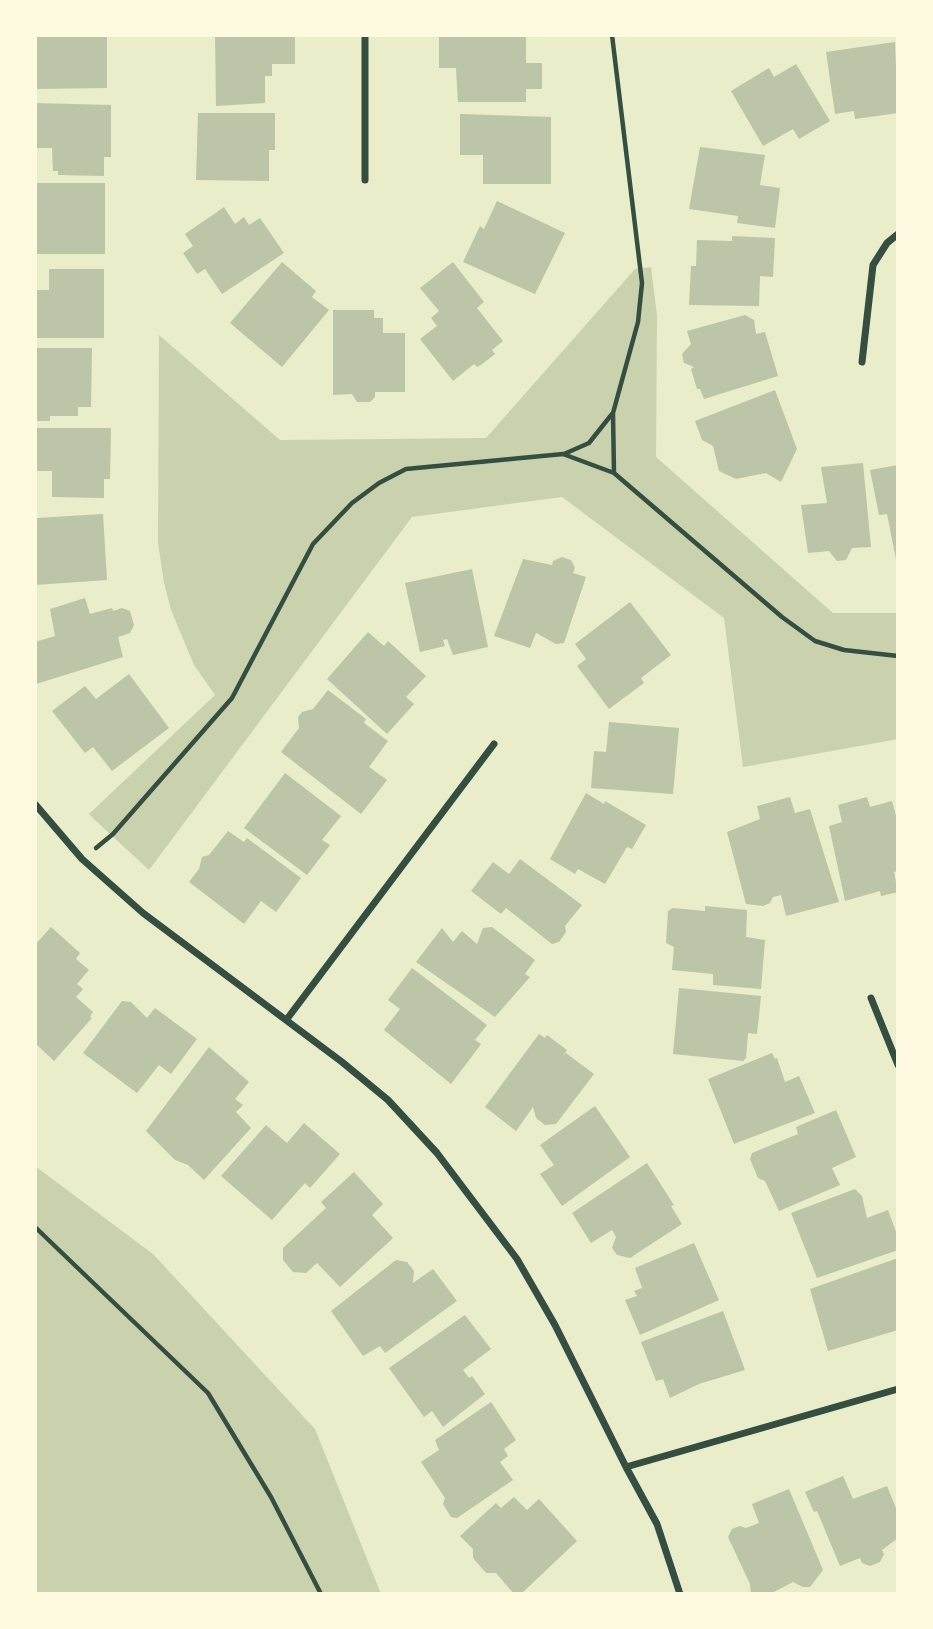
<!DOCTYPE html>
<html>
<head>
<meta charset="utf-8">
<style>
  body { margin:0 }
  #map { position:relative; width:933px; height:1629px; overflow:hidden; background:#e9edc9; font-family:"Titillium Web",sans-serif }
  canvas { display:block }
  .frame { position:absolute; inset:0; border:37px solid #fefae0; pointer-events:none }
</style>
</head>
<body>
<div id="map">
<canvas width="933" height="1629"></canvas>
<div class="frame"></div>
</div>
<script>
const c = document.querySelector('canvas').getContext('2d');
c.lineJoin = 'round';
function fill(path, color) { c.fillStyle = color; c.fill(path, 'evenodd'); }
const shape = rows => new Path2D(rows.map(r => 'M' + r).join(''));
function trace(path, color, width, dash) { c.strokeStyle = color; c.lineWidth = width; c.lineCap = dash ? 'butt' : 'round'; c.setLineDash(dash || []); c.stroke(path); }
const green = shape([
  [651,267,657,316,656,457,833,613,898,613,898,739,743,767,724,618,562,497,412,517,149,870,96,821,89,814,215,695,194,665,171,610,164,583,158,543,159,335,280,440,486,438,635,269],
  [35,1166,153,1254,315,1429,381,1594,35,1594]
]);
const building = shape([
  [36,35,107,35,107,88,35,89],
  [215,35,295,35,295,64,272,64,272,76,265,76,265,103,216,106],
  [439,35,526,35,526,63,542,63,542,89,526,89,526,102,458,102,456,68,439,68],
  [895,42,898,113,855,119,854,111,835,114,826,52],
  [796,64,830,121,799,139,793,129,763,146,731,91,769,68,774,77],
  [35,103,111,105,111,157,104,157,104,176,58,175,58,171,53,171,52,148,35,148],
  [198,113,275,113,275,150,269,150,269,181,196,180],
  [460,114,551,117,551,184,483,184,483,155,460,155],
  [700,147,765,155,760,185,780,188,775,228,737,223,738,216,689,209],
  [35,183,105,183,105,254,36,254],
  [497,201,565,233,535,294,463,262,480,226,484,229],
  [224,207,235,224,244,217,249,225,260,218,284,253,222,294,205,269,197,274,183,253,193,246,185,234],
  [732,236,775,238,773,277,760,276,759,306,689,305,691,266,696,266,697,240,732,241],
  [282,262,316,291,312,297,329,310,282,367,230,323],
  [453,262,484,302,477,308,503,341,492,350,495,354,481,365,477,367,474,364,453,381,420,339,437,326,431,318,439,311,420,288],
  [49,269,104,269,104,338,35,338,35,290,49,290],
  [333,310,374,310,374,318,383,318,383,333,405,333,405,392,375,392,375,397,370,402,357,402,352,394,333,395],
  [745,315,754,320,756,334,765,332,778,376,704,399,700,389,697,389,691,369,694,367,684,363,682,354,691,344,687,331],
  [35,348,92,348,91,407,78,407,78,416,50,416,50,421,35,421],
  [775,390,797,449,781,482,766,473,736,479,719,471,713,446,702,440,695,421],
  [35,428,111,428,110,479,104,479,104,498,52,497,52,471,35,471],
  [863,463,871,547,852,548,846,560,837,561,829,551,808,553,801,505,827,503,821,467],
  [898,465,898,563,897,564,887,514,879,515,870,470],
  [35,512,37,518,103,514,107,580,35,585],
  [562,557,571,560,575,568,573,573,586,577,564,643,556,644,536,633,530,648,494,636,523,559,552,565,553,561],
  [472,569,488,647,453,655,447,639,443,640,445,646,420,652,405,583],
  [85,598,90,614,112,608,113,611,122,608,130,611,134,625,130,633,118,637,123,657,36,684,35,642,55,636,50,609],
  [630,602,671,655,641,678,644,683,609,709,577,666,586,659,575,644],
  [368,632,384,646,388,641,426,676,406,697,414,704,387,734,327,679],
  [129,674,169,728,112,771,93,747,85,753,52,711,85,686,96,699],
  [328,690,366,719,364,723,388,741,369,767,387,780,361,814,281,752,299,728,298,717,302,712,313,709],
  [609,722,679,728,673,794,591,788,594,751,606,752],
  [285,773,341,816,322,840,330,845,307,875,244,828],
  [586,793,604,804,605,801,646,825,632,849,627,847,605,884,578,869,575,874,550,859],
  [790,797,795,813,810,809,839,902,786,916,781,895,773,897,770,903,763,906,746,904,727,832,760,819,757,806],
  [867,797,870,807,892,801,898,823,898,871,894,872,898,892,881,896,880,891,845,901,829,826,842,822,838,805],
  [228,831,244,842,247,838,301,878,276,912,261,901,244,924,189,882,199,869,202,857,209,855],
  [520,859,582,905,565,926,566,932,559,942,552,944,506,908,501,914,471,891,493,862,509,874],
  [705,906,747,910,746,937,765,940,761,989,713,985,713,974,672,970,674,947,666,943,668,911,673,908,705,911],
  [51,927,80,953,76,959,89,970,77,984,83,989,76,997,93,1012,90,1017,92,1018,54,1061,35,1043,35,945],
  [492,927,535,960,525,974,530,977,495,1017,416,962,442,928,453,942,462,931,477,944,483,928],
  [412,968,487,1025,475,1040,481,1044,479,1047,451,1084,384,1030,400,1009,388,1000],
  [679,988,761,996,757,1034,748,1033,746,1058,743,1061,673,1054],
  [122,1001,131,1002,147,1018,155,1008,197,1039,171,1074,159,1065,137,1093,83,1053],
  [539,1034,545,1038,547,1035,567,1050,563,1056,566,1053,594,1074,556,1124,545,1125,536,1118,533,1107,516,1131,485,1107],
  [209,1047,249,1082,235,1099,243,1105,236,1112,251,1128,204,1180,188,1165,175,1160,146,1131],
  [772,1053,775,1059,777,1058,785,1082,799,1076,815,1113,734,1144,708,1079],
  [595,1106,630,1157,562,1206,540,1174,554,1165,540,1145],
  [836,1110,856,1157,832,1168,840,1185,779,1211,765,1181,758,1178,750,1159,752,1153,798,1134,796,1127],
  [304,1123,340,1154,310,1188,305,1183,272,1220,221,1176,266,1125,287,1143],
  [647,1163,674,1205,671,1206,682,1224,630,1258,617,1255,612,1248,616,1237,612,1230,591,1243,572,1213],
  [354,1172,383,1204,372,1215,393,1238,340,1287,317,1263,306,1273,293,1272,283,1260,283,1248,326,1208,321,1202],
  [855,1189,862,1196,867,1218,888,1210,898,1237,898,1250,817,1278,791,1213],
  [694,1243,719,1300,640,1335,625,1300,637,1296,634,1291,642,1288,635,1268],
  [898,1258,898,1330,828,1351,810,1289],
  [396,1260,407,1262,414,1271,413,1283,433,1269,457,1301,385,1353,380,1346,363,1356,331,1311],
  [723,1311,745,1370,699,1384,670,1398,663,1379,656,1381,641,1342],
  [465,1315,491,1349,463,1370,469,1378,472,1376,485,1394,443,1427,432,1411,424,1417,389,1368],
  [491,1402,516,1440,504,1449,508,1456,500,1462,513,1480,457,1518,451,1517,443,1504,445,1498,421,1462,439,1450,435,1440],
  [843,1476,853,1499,887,1486,898,1513,898,1538,882,1550,884,1554,880,1562,870,1566,862,1563,860,1558,840,1566,817,1511,814,1512,805,1492],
  [789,1489,823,1570,810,1587,803,1587,793,1582,770,1594,751,1594,750,1584,728,1537,732,1529,740,1526,746,1528,759,1523,752,1504],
  [514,1497,527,1510,539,1499,577,1541,521,1594,514,1594,496,1573,486,1573,473,1558,473,1549,460,1536,496,1503,501,1508]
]);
const path = shape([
  [612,35,642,283,638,322,613,413,614,473],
  [564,454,589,443,612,414],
  [96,848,113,834,232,698,313,544,352,503,379,483,406,469,563,454,614,473,782,617,815,641,844,650,898,656],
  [35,1227,208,1393,271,1497,321,1594]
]);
const minor = shape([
  [365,35,365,180],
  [862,362,873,265,887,243,898,234],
  [35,804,82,859,143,913,342,1062,388,1100,437,1153,517,1259,555,1325,626,1467,898,1389],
  [871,998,898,1065],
  [287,1019,494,744],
  [626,1467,657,1524,680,1594]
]);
fill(green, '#cad2ad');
fill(building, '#bcc5a7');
trace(path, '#344e41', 4.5);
trace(minor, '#344e41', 7);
</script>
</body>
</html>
